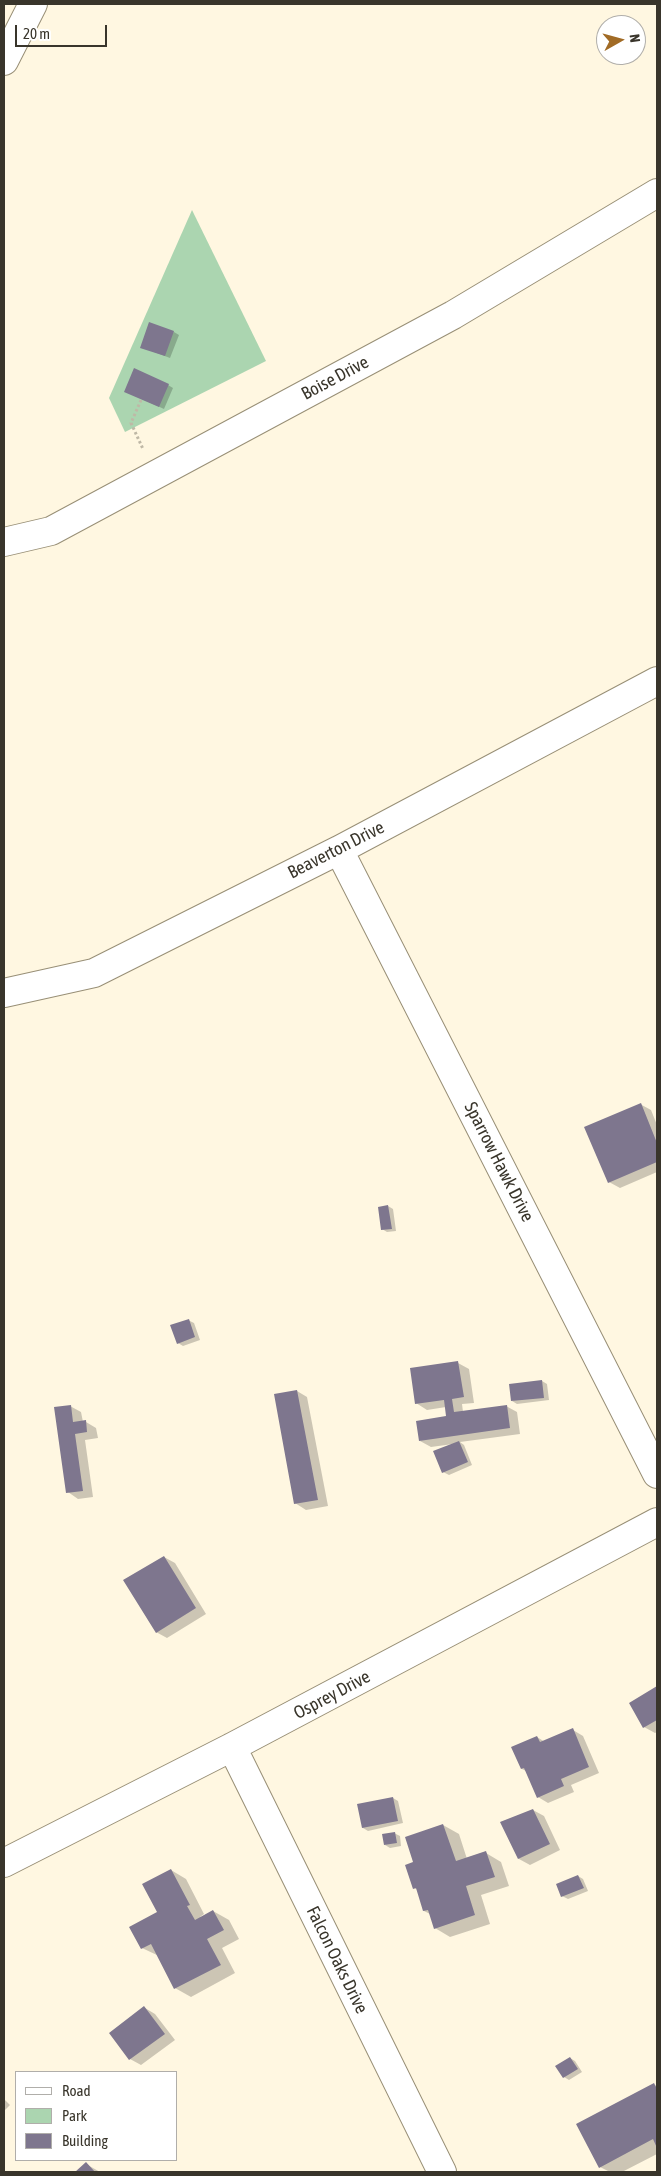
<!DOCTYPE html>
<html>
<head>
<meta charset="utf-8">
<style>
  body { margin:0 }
  #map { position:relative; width:661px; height:2176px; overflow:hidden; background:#fff7e1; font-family:"Asap Condensed",sans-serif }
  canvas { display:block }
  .frame { position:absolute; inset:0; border:5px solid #39352b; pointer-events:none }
  .legend { position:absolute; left:15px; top:2071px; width:162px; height:90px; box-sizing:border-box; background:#fff; border:1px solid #b0aeaa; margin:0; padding:6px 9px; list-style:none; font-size:15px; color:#39352b }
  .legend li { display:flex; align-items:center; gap:10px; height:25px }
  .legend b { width:25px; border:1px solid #b0aeaa }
  .north { position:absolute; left:596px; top:15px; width:50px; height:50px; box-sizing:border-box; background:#fff; border:1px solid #b0aeaa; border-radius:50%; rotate:83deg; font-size:14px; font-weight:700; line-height:20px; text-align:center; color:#39352b }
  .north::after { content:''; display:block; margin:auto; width:18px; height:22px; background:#a16b25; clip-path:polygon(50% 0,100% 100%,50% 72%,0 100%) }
  .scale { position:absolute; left:15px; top:25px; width:92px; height:22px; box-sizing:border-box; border:2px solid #39352b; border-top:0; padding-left:6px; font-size:15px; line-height:18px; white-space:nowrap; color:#39352b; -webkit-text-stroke:4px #fff; paint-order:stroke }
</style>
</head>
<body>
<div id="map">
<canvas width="661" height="2176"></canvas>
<div class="frame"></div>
<ul class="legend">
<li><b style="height:6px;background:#fff"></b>Road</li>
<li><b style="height:14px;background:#abd5b0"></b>Park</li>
<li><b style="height:14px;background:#7e768e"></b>Building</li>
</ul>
<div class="north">N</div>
<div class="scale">20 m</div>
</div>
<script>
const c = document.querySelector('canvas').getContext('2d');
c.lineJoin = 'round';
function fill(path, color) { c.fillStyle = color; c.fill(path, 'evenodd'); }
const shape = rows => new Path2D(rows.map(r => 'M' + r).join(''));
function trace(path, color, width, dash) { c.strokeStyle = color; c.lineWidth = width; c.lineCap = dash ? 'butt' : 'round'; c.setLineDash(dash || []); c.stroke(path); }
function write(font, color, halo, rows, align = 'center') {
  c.font = font + ' "Asap Condensed",sans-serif'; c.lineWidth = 5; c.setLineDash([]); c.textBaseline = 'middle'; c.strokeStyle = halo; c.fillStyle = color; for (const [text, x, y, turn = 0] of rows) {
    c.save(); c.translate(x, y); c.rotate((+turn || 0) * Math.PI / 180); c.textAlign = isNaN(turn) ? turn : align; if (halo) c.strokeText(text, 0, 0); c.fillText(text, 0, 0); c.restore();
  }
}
const green = shape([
  [192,210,266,361,125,432,109,398]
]);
const shadow = shape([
  [174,332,179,335,170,358,141,347],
  [168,385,173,388,164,409,131,394],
  [640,1104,651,1110,657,1125,657,1172,620,1188,609,1182],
  [388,1206,393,1209,396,1231,387,1232,382,1229],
  [188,1320,194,1323,200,1340,183,1346,178,1343],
  [458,1363,469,1369,474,1403,462,1404,463,1412,506,1406,517,1412,520,1434,460,1442,464,1445,472,1465,449,1475,443,1472,453,1444,431,1447,420,1441,448,1417,446,1407,427,1410,416,1403],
  [542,1381,547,1384,549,1400,517,1404,512,1401],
  [297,1391,307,1397,328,1506,306,1510,295,1503],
  [70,1406,81,1412,83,1422,86,1422,96,1428,98,1438,85,1440,93,1497,78,1499,68,1492],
  [164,1557,175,1563,206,1614,167,1638,156,1632],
  [657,1687,657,1732,655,1733,644,1727,630,1703],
  [573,1730,583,1736,599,1773,571,1785,574,1792,548,1803,538,1797,526,1771,522,1769,537,1737,545,1742],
  [393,1798,398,1801,403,1823,368,1831,363,1828,359,1805],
  [533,1810,544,1816,560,1850,530,1865,519,1859,501,1822],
  [443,1825,459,1834,467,1859,486,1853,501,1862,509,1886,481,1895,490,1924,450,1937,435,1928,430,1914,424,1911,418,1890,414,1888,414,1863],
  [394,1833,400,1836,401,1846,390,1848,385,1845],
  [171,1870,186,1879,204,1914,200,1917,201,1918,213,1911,229,1920,239,1939,222,1948,235,1973,191,1997,175,1988,159,1956,142,1948,158,1912],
  [578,1876,583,1879,588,1891,568,1899,562,1896],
  [145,2008,155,2014,175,2040,141,2065,130,2059,111,2033],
  [570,2058,575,2061,582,2072,569,2080,564,2077],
  [654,2085,657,2086,657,2154,622,2172,610,2172,600,2167],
  [4,2099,10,2105,4,2111],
  [86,2164,100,2172,77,2172]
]);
const building = shape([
  [149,322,174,331,165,356,140,348],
  [134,368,169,384,159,407,124,392],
  [641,1103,657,1143,657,1162,608,1183,584,1127],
  [388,1205,392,1229,381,1230,378,1207],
  [189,1319,195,1337,177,1344,170,1325],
  [458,1361,464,1397,452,1399,454,1412,507,1405,510,1428,419,1441,416,1421,446,1416,444,1400,415,1404,410,1368],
  [542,1380,544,1398,511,1401,509,1384],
  [297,1390,318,1500,294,1504,274,1394],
  [71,1405,73,1422,86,1420,87,1432,75,1434,83,1491,66,1493,54,1407],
  [459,1441,468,1462,442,1473,433,1451],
  [164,1556,196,1608,156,1633,123,1580],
  [657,1686,657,1720,643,1728,629,1703],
  [573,1728,589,1767,561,1779,564,1786,537,1798,524,1768,521,1769,511,1747,537,1736,540,1742],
  [393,1797,398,1821,362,1828,357,1804],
  [533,1809,550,1844,518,1859,500,1822],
  [443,1824,456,1861,486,1851,495,1877,466,1886,475,1915,434,1929,428,1910,423,1911,416,1888,413,1889,405,1865,413,1862,405,1837],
  [395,1832,397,1843,384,1845,382,1834],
  [171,1869,190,1905,187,1906,195,1920,213,1910,224,1930,207,1939,221,1965,174,1989,151,1944,141,1949,129,1927,157,1912,142,1884],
  [578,1875,584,1888,561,1897,556,1884],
  [144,2006,165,2034,129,2060,109,2033],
  [570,2057,578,2069,563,2078,555,2066],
  [654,2083,657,2089,657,2148,653,2139,599,2168,576,2124],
  [86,2162,95,2172,75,2172]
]);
const path = shape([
  [141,400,131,423,143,449]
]);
const minor = shape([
  [4,61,33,4],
  [4,542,51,531,453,315,657,193],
  [339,850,657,1474],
  [4,993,94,973,339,850,657,681],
  [232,1747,442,2172],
  [4,1863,232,1747,657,1522]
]);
const streetNames = [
  ["Boise Drive",335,378,-28],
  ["Beaverton Drive",336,850,-27],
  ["Sparrow Hawk Drive",499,1162,63],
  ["Osprey Drive",332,1695,-28],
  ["Falcon Oaks Drive",337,1960,64]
];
fill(green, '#abd5b0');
fill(shadow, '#0003');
fill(building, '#7e768e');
trace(minor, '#988f76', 30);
trace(path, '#bfb8a6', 3, [2.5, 2.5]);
trace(minor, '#fff', 28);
write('18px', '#39352b', '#fff', streetNames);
</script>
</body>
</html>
